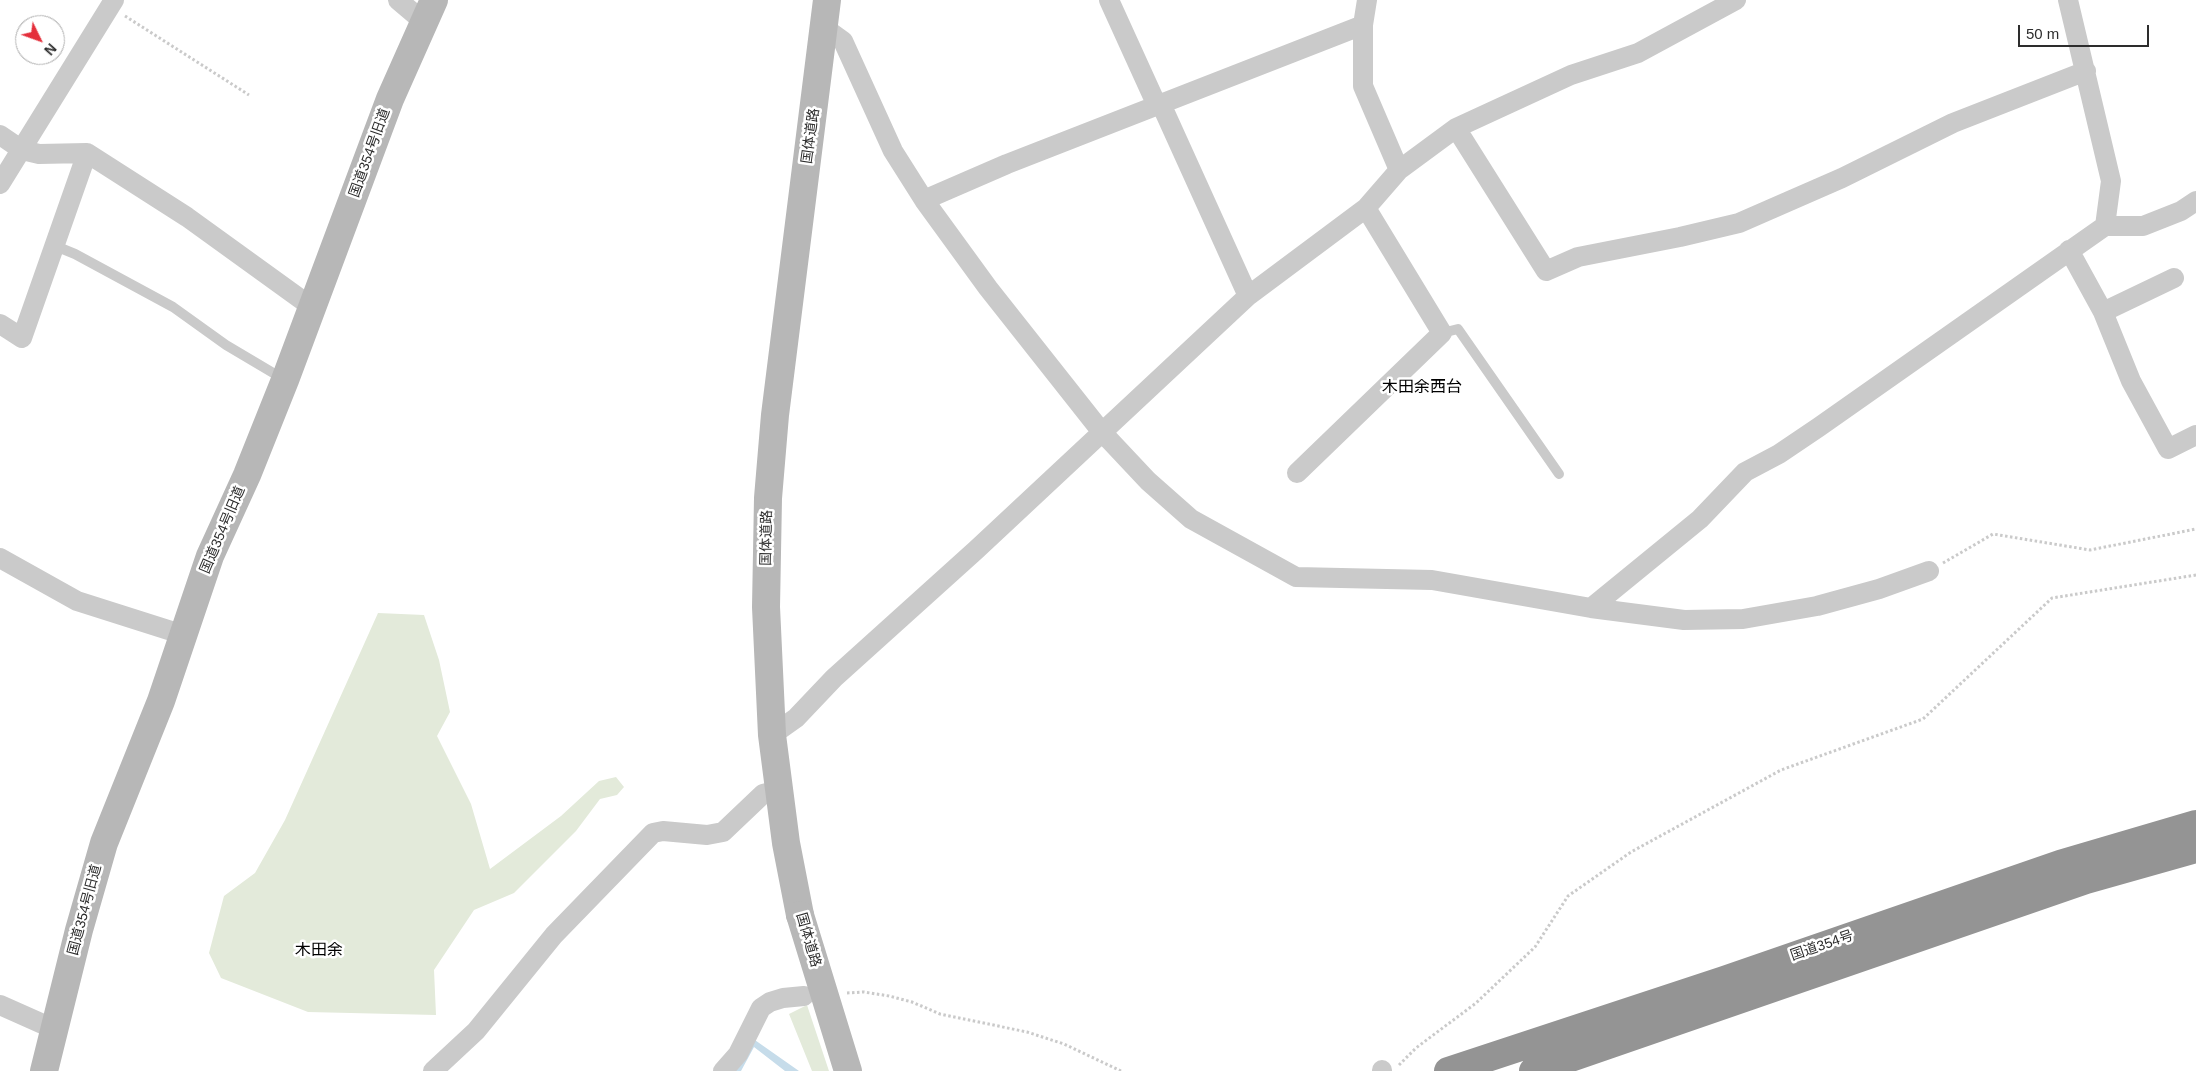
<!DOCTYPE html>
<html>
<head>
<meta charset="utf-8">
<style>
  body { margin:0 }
  #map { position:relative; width:2196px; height:1071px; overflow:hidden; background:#fff; font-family:Helvetica,sans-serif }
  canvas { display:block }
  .north { position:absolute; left:15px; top:15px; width:50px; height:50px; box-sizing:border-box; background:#fff; border:1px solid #ababab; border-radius:50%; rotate:132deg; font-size:14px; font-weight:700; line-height:20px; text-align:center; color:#2d2d2d }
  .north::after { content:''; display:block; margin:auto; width:18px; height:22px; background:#e42f3b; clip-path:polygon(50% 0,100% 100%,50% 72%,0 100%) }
  .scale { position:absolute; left:2018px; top:25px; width:131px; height:22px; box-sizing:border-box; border:2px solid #2d2d2d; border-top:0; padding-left:6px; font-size:15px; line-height:18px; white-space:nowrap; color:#2d2d2d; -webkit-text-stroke:4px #fff; paint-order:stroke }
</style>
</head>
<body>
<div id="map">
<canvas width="2196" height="1071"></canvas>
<div class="north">N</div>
<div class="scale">50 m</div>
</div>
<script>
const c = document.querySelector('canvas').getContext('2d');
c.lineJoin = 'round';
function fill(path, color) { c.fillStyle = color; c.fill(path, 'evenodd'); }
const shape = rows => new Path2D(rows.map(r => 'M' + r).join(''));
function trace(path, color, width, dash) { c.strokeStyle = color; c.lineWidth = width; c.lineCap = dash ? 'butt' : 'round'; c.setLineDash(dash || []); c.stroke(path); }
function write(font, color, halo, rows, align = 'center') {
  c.font = font + ' Helvetica,"Noto Sans JP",sans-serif'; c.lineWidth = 5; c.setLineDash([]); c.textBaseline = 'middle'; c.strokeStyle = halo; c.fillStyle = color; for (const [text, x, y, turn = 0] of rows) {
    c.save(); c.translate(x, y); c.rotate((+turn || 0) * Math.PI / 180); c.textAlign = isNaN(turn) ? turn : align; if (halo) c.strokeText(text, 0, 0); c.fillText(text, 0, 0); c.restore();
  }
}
const green = shape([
  [378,613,424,615,439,660,450,712,437,736,471,804,490,869,561,816,599,781,616,777,624,787,617,795,600,799,576,831,514,893,474,910,434,970,436,1015,308,1012,221,978,209,953,224,896,255,873,285,820],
  [807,1005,829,1071,812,1071,789,1014]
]);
const water = shape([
  [752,1038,799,1071,785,1071,754,1047,741,1071,729,1071]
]);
const path = shape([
  [125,16,249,95],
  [1943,563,1993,534,2090,550,2196,529],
  [847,993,864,992,889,996,912,1002,940,1014,1027,1032,1064,1044,1121,1071],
  [1399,1065,1416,1048,1476,1003,1535,947,1568,896,1631,852,1781,770,1923,719,2052,598,2196,575]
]);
const lane = shape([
  [53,245,75,254,173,307,226,345,285,380],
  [1442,333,1458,329,1559,474]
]);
const street = shape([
  [398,0,424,22],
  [1109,0,1154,99,1161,104,1248,296],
  [1367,0,1363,25,1363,86,1399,170],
  [2068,0,2111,181,2105,226],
  [825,28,843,41,893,151,924,200,988,288,1101,431,1148,481,1191,519,1296,577,1432,580,1591,608,1684,620,1743,619,1817,606,1879,589,1929,571],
  [1456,128,1546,271,1578,257,1680,237,1739,223,1842,178,1953,123,2086,71],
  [0,135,22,150,39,154,87,153,187,217,313,308],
  [0,184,114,0],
  [924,200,1007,164,1363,25],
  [2069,250,2103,312,2131,381,2168,449,2196,435],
  [2103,312,2174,278],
  [0,324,22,338,87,153],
  [1297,473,1442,333,1366,208],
  [0,558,77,601,184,635],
  [1591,608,1700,519,1745,472,1779,454,1819,427,2105,226,2143,226,2181,211,2196,201],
  [772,735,796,718,834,678,976,550,1248,296,1366,208,1399,170,1456,128,1571,75,1638,53,1736,0],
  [0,1005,54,1029],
  [433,1071,476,1031,554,935,653,833,663,831,707,835,723,832,763,794,779,790],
  [723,1071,738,1054,761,1008,770,1002,783,998,804,996],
  [1382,1071,1382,1070]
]);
const secondary = shape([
  [800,915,786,843,772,735,766,607,768,498,775,415,827,0],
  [44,1071,79,930,104,843,161,701,210,556,247,475,285,380,390,99,434,0]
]);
const highway = shape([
  [1448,1071,1724,980,2060,864,2196,824],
  [1533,1071,2086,880,2196,849]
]);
const secondaryBridge = shape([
  [800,915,848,1071]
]);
const streetNames = [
  ["国体道路",811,136,-82],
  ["国道354号旧道",370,153,-70],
  ["国道354号旧道",223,530,-67],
  ["国体道路",767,538,-89],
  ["国道354号旧道",85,910,-75],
  ["国体道路",808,940,74],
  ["国道354号",1822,946,-19]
];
const quarterNames = [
  ["木田余西台",1422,388],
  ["木田余",319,951]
];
fill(green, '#e3eada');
fill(water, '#c6dcea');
trace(path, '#cacaca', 3, [2.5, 2.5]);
trace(lane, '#cacaca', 10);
trace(street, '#cacaca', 20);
trace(secondary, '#b7b7b7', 28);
trace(highway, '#949494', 28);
trace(secondaryBridge, '#b7b7b7', 28);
write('14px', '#2d2d2d', '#fff', streetNames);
write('16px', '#000', '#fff', quarterNames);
</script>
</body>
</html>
